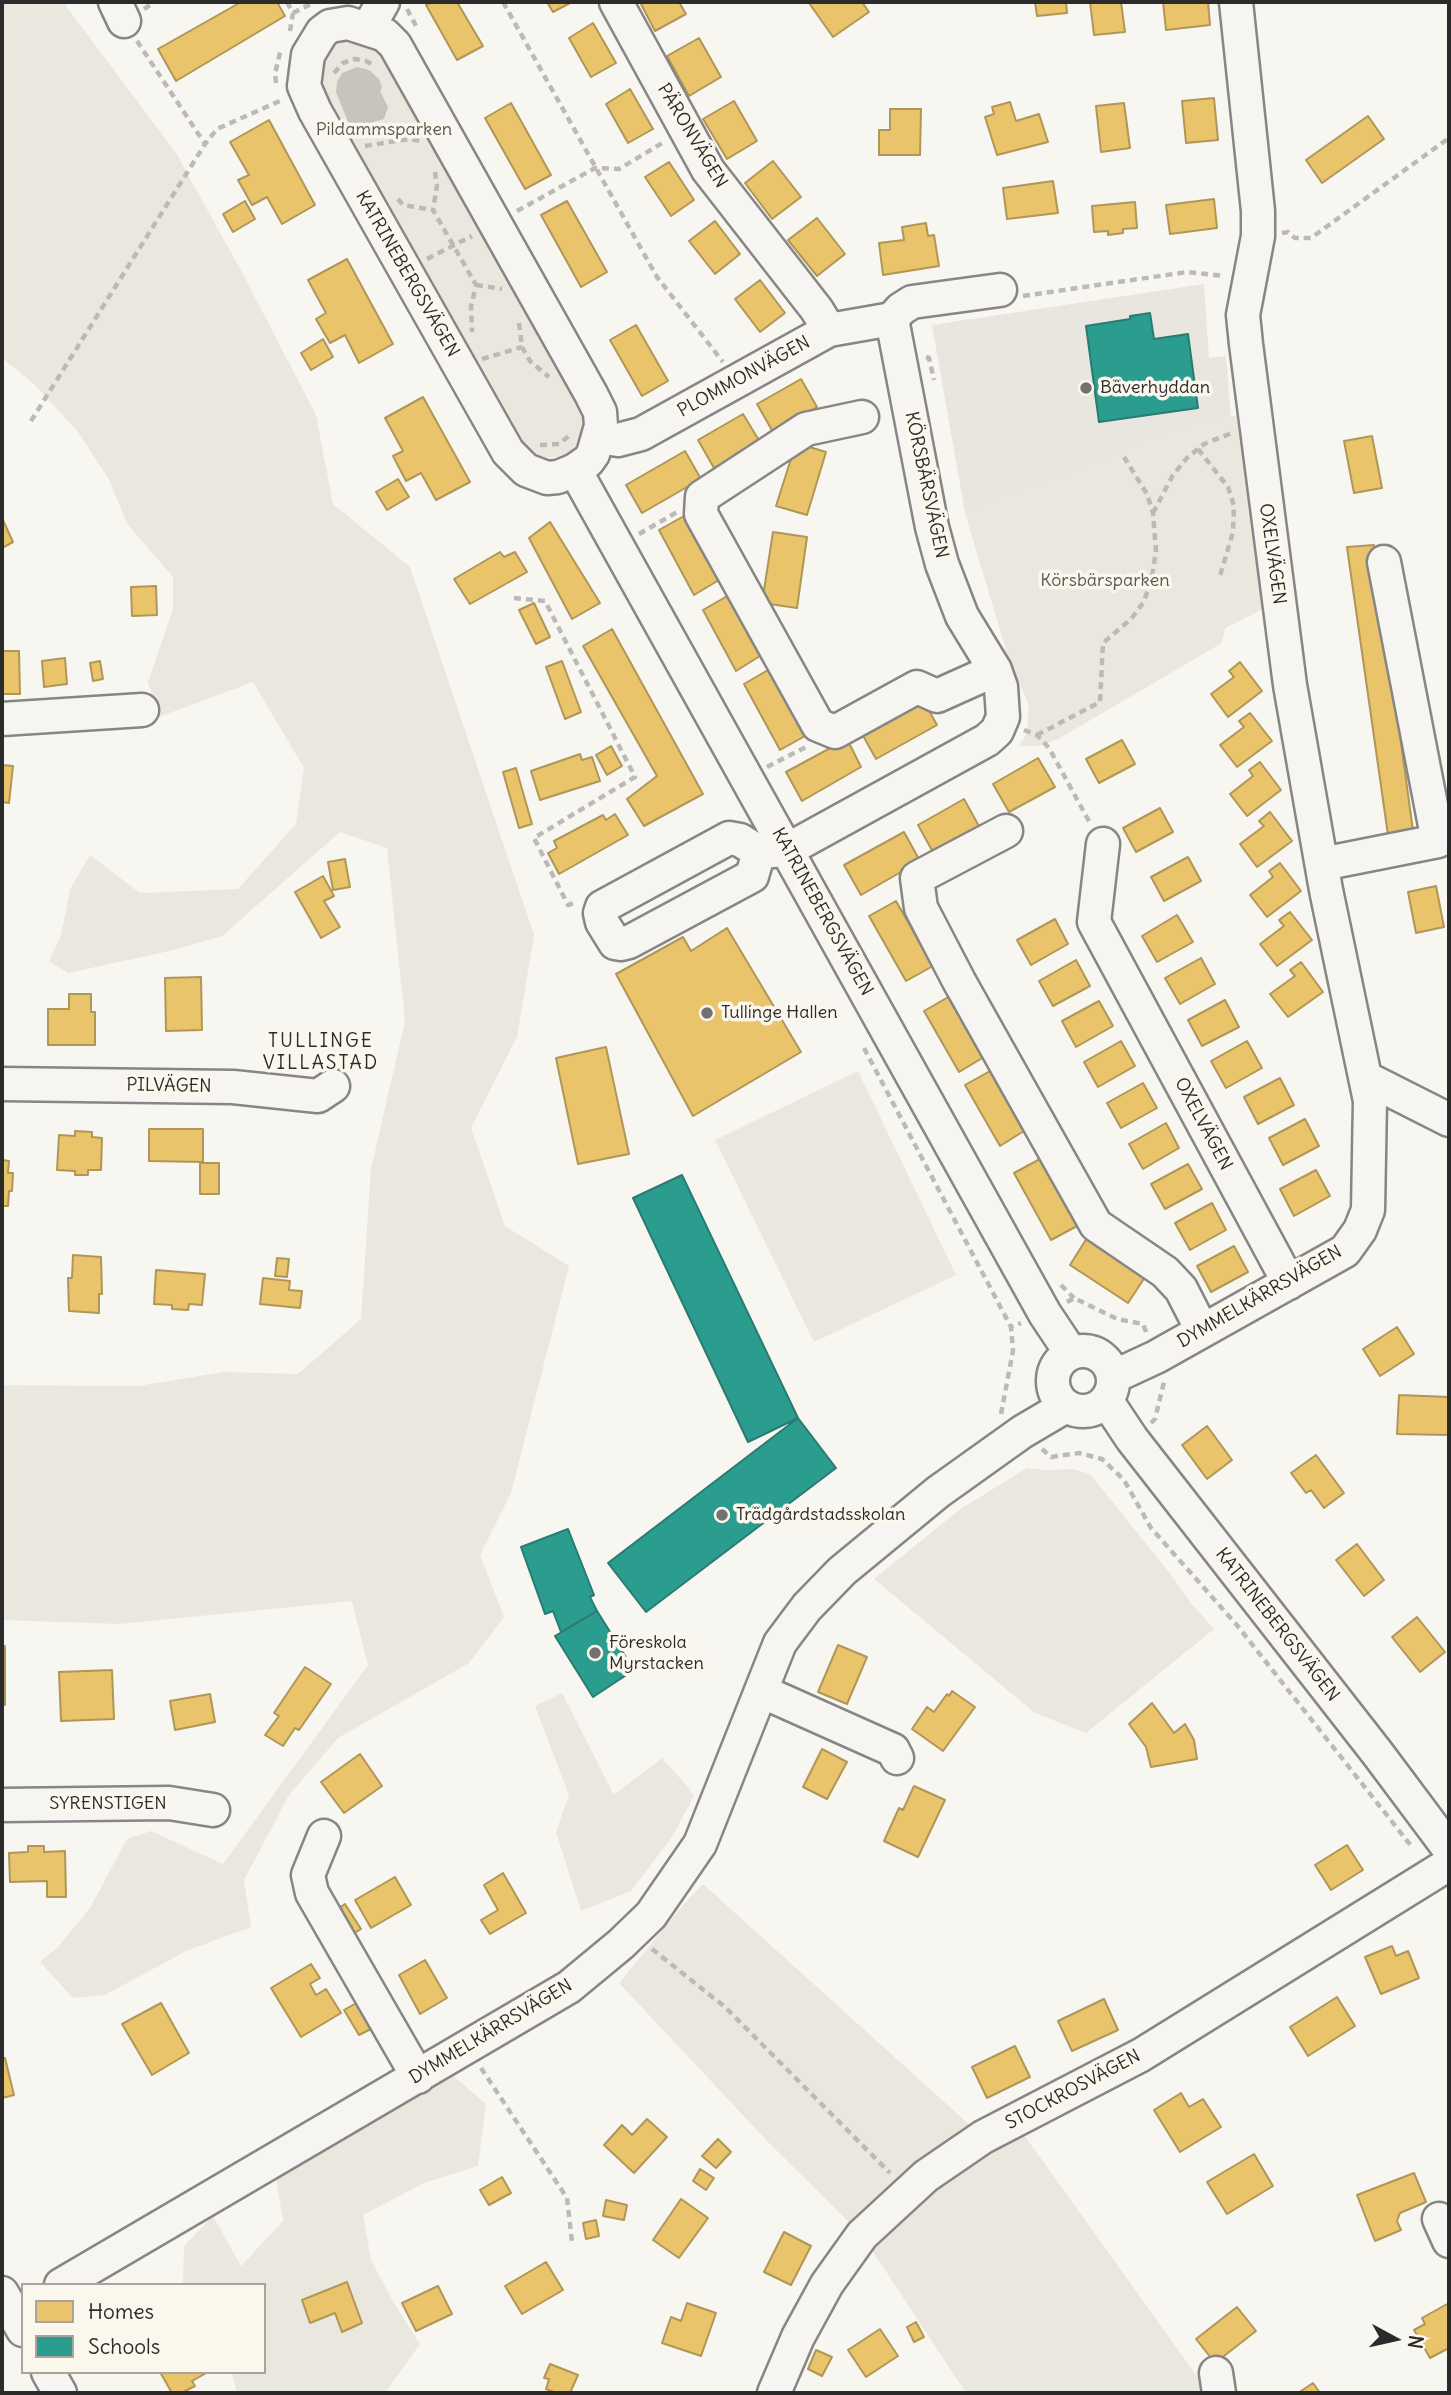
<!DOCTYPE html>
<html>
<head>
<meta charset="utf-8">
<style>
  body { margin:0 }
  #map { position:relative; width:1451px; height:2395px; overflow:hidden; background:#f8f6f0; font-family:Delius,sans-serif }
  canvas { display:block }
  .frame { position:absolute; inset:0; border:4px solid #2b2b2b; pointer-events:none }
  .legend { position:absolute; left:21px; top:2283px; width:245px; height:91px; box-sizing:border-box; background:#fbf7ec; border:2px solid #a8a59f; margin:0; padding:9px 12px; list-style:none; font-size:21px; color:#2b2b2b }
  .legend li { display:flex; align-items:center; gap:14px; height:35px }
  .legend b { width:35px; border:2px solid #a8a59f }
  .north { position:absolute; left:1360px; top:2304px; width:70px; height:70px; -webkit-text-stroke:5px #fbf7ec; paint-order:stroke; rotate:98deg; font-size:19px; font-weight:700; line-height:28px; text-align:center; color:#2b2b2b }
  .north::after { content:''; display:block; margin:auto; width:24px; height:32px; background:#2b2b2b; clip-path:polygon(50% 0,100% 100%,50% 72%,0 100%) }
</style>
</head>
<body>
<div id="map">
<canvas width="1451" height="2395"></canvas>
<div class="frame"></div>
<ul class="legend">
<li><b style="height:19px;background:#e9c46a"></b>Homes</li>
<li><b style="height:19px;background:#2a9d8f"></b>Schools</li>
</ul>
<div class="north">N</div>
</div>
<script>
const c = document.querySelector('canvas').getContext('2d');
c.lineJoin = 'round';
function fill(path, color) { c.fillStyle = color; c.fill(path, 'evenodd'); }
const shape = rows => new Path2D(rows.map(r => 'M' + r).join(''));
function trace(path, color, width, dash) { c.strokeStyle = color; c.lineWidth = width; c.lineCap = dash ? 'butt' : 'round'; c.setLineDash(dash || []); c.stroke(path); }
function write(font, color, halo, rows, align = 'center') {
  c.font = font + ' Delius,sans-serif'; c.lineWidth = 7; c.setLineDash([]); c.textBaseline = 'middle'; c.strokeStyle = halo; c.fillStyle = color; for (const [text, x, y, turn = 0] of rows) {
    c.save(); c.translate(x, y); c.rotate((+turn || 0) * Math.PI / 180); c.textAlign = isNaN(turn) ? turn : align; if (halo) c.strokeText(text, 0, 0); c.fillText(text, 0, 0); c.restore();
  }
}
const built = shape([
  [1204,284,1209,358,1226,356,1231,417,1176,430,1100,463,965,513,932,325]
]);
const green = shape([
  [2,2,63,2,176,153,245,278,316,415,333,504,410,567,534,935,517,1037,471,1128,505,1226,569,1266,511,1493,480,1555,504,1617,469,1663,338,1738,289,1795,244,1880,251,1927,186,1951,105,1995,73,1998,40,1962,58,1947,90,1908,127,1839,151,1831,223,1864,368,1665,352,1601,119,1624,2,1620,2,1385,138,1386,224,1372,298,1374,361,1319,371,1169,405,1021,387,848,340,832,222,936,174,950,68,973,49,961,61,936,70,889,90,855,140,893,238,889,296,824,304,768,253,682,159,717,148,682,173,609,173,577,128,525,108,478,78,432,34,384,2,358],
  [352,40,372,46,382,53,583,410,584,429,580,443,571,453,549,458,536,455,522,446,318,87,319,63,333,43],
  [1242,414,1267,607,1225,628,1222,643,1058,739,1039,746,1019,746,1027,733,1029,705,1008,657,965,513,1100,463,1176,430],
  [858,1071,956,1275,814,1342,715,1140],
  [1027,1468,1046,1470,1073,1469,1090,1474,1172,1576,1189,1601,1214,1629,1086,1733,1035,1713,874,1579,959,1510],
  [562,1693,614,1795,662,1758,687,1786,694,1796,672,1837,631,1891,581,1911,556,1832,569,1795,535,1706],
  [703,1884,983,2137,1014,2121,1209,2393,966,2393,862,2235,769,2143,619,1983,685,1903],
  [445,2069,486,2104,478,2166,424,2183,363,2215,371,2260,394,2303,420,2344,385,2393,237,2393,232,2372,264,2372,264,2285,183,2285,184,2246,213,2216,241,2266,283,2221,274,2166]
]);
const water = shape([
  [357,67,369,70,379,79,382,88,380,91,388,107,384,119,355,127,348,122,336,92,337,82,342,73]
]);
const homes = shape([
  [241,2,277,2,285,16,176,81,158,49,241,2],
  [432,2,457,2,483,46,457,60,426,5,432,2],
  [547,2,572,2,553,12,547,2],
  [640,2,679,2,686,14,655,31,640,2],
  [811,2,862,2,869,12,833,37,809,3,811,2],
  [1035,2,1066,2,1067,13,1037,16,1035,2],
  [1090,2,1121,2,1125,32,1094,35,1090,2],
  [1163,2,1208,2,1210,25,1166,30,1163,2],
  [593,23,616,63,591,77,569,38,593,23],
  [699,38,721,77,689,96,667,56,699,38],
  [630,89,653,129,628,143,606,104,630,89],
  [1214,98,1218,140,1186,143,1182,101,1214,98],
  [734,101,757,141,727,159,703,119,734,101],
  [1010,102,1016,121,1039,114,1048,142,997,155,985,117,994,114,992,107,1010,102],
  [511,103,551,175,525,189,485,118,511,103],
  [1124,103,1130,148,1101,152,1096,106,1124,103],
  [890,109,921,109,920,155,879,155,879,130,890,130,890,109],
  [1368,116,1384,139,1322,183,1306,160,1368,116],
  [269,120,315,205,282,224,267,197,252,205,238,180,249,175,230,142,269,120],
  [773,161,801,197,772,219,745,183,773,161],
  [669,162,694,200,671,216,645,177,669,162],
  [1053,181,1058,213,1007,219,1003,188,1053,181],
  [1214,199,1217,228,1170,234,1166,205,1214,199],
  [245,201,255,219,233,232,223,214,245,201],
  [567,201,607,272,581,287,541,215,567,201],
  [1135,202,1137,228,1123,229,1123,233,1108,235,1108,231,1094,232,1092,206,1135,202],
  [817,218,845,254,817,276,788,240,817,218],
  [715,221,740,254,715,274,689,241,715,221],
  [926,223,928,236,934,235,939,266,883,275,879,243,904,240,902,227,926,223],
  [347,259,393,344,359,363,345,335,330,343,316,319,326,313,308,280,347,259],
  [760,280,785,313,760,332,735,299,760,280],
  [636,325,668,381,642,396,610,340,636,325],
  [323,339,333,357,311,370,301,353,323,339],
  [801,379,817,407,773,432,757,404,801,379],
  [423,397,470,482,436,500,421,473,406,481,393,456,403,451,385,418,423,397],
  [743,414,760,442,714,468,698,440,743,414],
  [1372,436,1382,488,1354,493,1344,441,1372,436],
  [796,443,826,452,807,515,776,506,796,443],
  [685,451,701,479,642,513,626,485,685,451],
  [398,479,409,497,387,510,376,492,398,479],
  [684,516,719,580,694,595,659,530,684,516],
  [2,518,13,542,2,548,2,518],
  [550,522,600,603,572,619,529,538,550,522],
  [773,532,807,537,797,608,762,603,773,532],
  [1374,545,1414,838,1389,842,1347,547,1374,545],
  [500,552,504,557,515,552,527,572,470,604,454,579,500,552],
  [156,586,157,615,132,616,131,587,156,586],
  [729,595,760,656,736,671,703,610,729,595],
  [534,603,550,637,536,644,519,610,534,603],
  [612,629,703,794,644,826,627,799,657,776,583,646,612,629],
  [2,651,19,651,20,694,2,694,2,651],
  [65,658,67,684,44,687,42,661,65,658],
  [100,661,103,679,93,681,90,663,100,661],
  [562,661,581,712,565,719,546,667,562,661],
  [1240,662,1262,691,1228,717,1211,694,1234,677,1229,671,1240,662],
  [768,670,805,736,780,750,744,684,768,670],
  [922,698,937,725,876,759,861,732,922,698],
  [1250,713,1272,741,1237,767,1220,745,1244,727,1239,721,1250,713],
  [847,739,861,767,802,801,786,772,847,739],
  [1122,740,1135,764,1099,783,1086,759,1122,740],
  [611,746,622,766,607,775,596,755,611,746],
  [580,754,582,760,592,757,600,781,540,800,531,771,580,754],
  [1038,758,1055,787,1009,812,993,784,1038,758],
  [1260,762,1281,790,1247,816,1230,794,1253,776,1249,770,1260,762],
  [2,765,13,766,9,803,2,802,2,765],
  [516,768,532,824,519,828,503,772,516,768],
  [964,799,980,828,934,854,918,825,964,799],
  [1160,808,1173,832,1136,852,1123,828,1160,808],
  [1270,812,1292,841,1257,867,1240,844,1264,826,1259,821,1270,812],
  [615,814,628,835,559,874,548,853,557,848,554,841,603,815,606,820,615,814],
  [904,832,920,861,861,895,844,865,904,832],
  [1188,857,1201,881,1164,901,1151,877,1188,857],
  [345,859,350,887,333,890,328,862,345,859],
  [1280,863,1301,891,1267,917,1250,895,1273,877,1269,871,1280,863],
  [323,876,334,896,324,901,340,927,321,938,295,892,323,876],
  [1436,886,1444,927,1416,933,1408,892,1436,886],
  [896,901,933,966,906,981,869,916,896,901],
  [1290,912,1312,940,1277,966,1260,944,1284,926,1279,920,1290,912],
  [1177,915,1193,942,1157,962,1142,936,1177,915],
  [1055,919,1068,944,1031,965,1017,940,1055,919],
  [727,928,801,1052,693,1116,616,974,683,937,691,951,727,928],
  [1201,958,1215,984,1180,1004,1165,978,1201,958],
  [1076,960,1090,986,1053,1006,1039,981,1076,960],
  [1301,962,1323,992,1288,1017,1270,994,1295,976,1290,970,1301,962],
  [201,977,202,1030,166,1031,165,978,201,977],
  [69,994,91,994,91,1012,95,1012,95,1045,48,1045,48,1009,69,1009,69,994],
  [950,996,984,1057,959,1072,924,1011,950,996],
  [1225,1000,1239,1027,1202,1046,1188,1020,1225,1000],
  [1099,1001,1113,1026,1076,1047,1062,1021,1099,1001],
  [1121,1041,1135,1066,1098,1087,1084,1062,1121,1041],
  [1247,1041,1262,1068,1226,1088,1211,1061,1247,1041],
  [606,1047,629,1154,578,1164,556,1058,606,1047],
  [990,1071,1024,1131,1000,1146,965,1085,990,1071],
  [1280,1078,1294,1105,1258,1124,1244,1097,1280,1078],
  [1143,1083,1157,1108,1121,1128,1107,1103,1143,1083],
  [1305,1119,1319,1146,1283,1165,1269,1138,1305,1119],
  [1166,1123,1179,1148,1143,1169,1129,1144,1166,1123],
  [149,1129,203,1129,203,1162,149,1161,149,1129],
  [75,1131,92,1132,92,1137,102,1138,101,1170,88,1170,88,1175,75,1175,75,1171,57,1170,59,1135,75,1136,75,1131],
  [1040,1159,1077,1226,1051,1240,1014,1173,1040,1159],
  [2,1160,9,1161,8,1173,13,1173,12,1191,9,1191,8,1206,2,1206,2,1160],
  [200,1163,219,1163,219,1194,200,1194,200,1163],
  [1188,1164,1202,1189,1165,1209,1151,1184,1188,1164],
  [1316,1170,1330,1196,1294,1216,1280,1189,1316,1170],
  [1212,1203,1226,1230,1190,1250,1175,1223,1212,1203],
  [1087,1238,1145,1277,1128,1303,1070,1265,1087,1238],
  [1234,1246,1248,1272,1211,1292,1197,1266,1234,1246],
  [73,1255,101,1257,102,1294,99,1294,99,1313,69,1311,68,1278,72,1278,73,1255],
  [277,1258,289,1259,287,1277,275,1276,277,1258],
  [156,1270,205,1274,202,1305,189,1304,188,1310,172,1309,172,1305,154,1304,156,1270],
  [263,1278,290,1281,289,1290,302,1291,300,1308,260,1304,263,1278],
  [1397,1327,1414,1354,1380,1376,1363,1349,1397,1327],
  [1399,1395,1449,1397,1449,1435,1397,1434,1399,1395],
  [1207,1426,1232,1460,1207,1479,1182,1445,1207,1426],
  [1316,1455,1344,1493,1324,1508,1311,1490,1306,1493,1291,1473,1316,1455],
  [1357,1544,1384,1580,1364,1596,1336,1560,1357,1544],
  [1417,1617,1445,1652,1420,1672,1392,1637,1417,1617],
  [838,1645,867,1657,847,1704,818,1692,838,1645],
  [2,1646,5,1646,5,1705,2,1705,2,1646],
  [305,1667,331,1684,299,1730,295,1728,283,1746,265,1735,279,1716,274,1713,305,1667],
  [112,1670,114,1719,61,1721,59,1672,112,1670],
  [952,1691,975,1707,943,1751,912,1729,927,1707,934,1712,947,1694,949,1696,952,1691],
  [210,1694,215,1722,175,1730,170,1701,210,1694],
  [1152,1703,1174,1733,1185,1724,1194,1740,1197,1759,1151,1767,1146,1747,1129,1724,1152,1703],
  [822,1749,847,1762,827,1799,803,1787,822,1749],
  [360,1754,382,1786,344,1813,321,1782,360,1754],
  [914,1786,945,1800,918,1857,884,1841,899,1808,903,1810,914,1786],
  [1347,1845,1363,1870,1331,1890,1315,1865,1347,1845],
  [28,1846,44,1846,44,1852,65,1851,66,1897,47,1897,47,1881,10,1882,9,1853,28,1852,28,1846],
  [503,1873,526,1913,490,1934,481,1920,498,1910,484,1885,503,1873],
  [395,1877,411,1905,371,1928,355,1900,395,1877],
  [345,1904,361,1929,348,1937,333,1912,345,1904],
  [1392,1946,1396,1956,1408,1951,1419,1978,1381,1994,1365,1957,1392,1946],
  [425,1960,447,1998,420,2014,399,1975,425,1960],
  [311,1964,320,1978,310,1984,316,1995,326,1989,341,2013,301,2037,271,1988,311,1964],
  [1337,1997,1355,2026,1308,2056,1290,2027,1337,1997],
  [1104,1999,1118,2030,1072,2051,1058,2021,1104,1999],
  [360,2001,375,2027,359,2035,344,2010,360,2001],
  [161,2003,189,2053,152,2075,122,2024,161,2003],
  [1015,2046,1030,2077,987,2098,972,2067,1015,2046],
  [2,2058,5,2058,14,2095,2,2098,2,2058],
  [1181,2093,1189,2107,1203,2099,1221,2127,1180,2152,1154,2110,1181,2093],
  [647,2119,667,2137,634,2173,604,2145,622,2125,632,2135,647,2119],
  [718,2139,731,2152,716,2168,702,2156,718,2139],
  [1254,2154,1273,2186,1227,2214,1207,2182,1254,2154],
  [700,2169,714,2178,706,2190,693,2181,700,2169],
  [1414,2173,1426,2202,1400,2213,1397,2221,1401,2230,1375,2241,1357,2195,1414,2173],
  [502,2177,511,2193,489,2205,480,2190,502,2177],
  [681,2199,708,2218,679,2258,653,2240,681,2199],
  [606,2200,627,2205,624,2220,603,2216,606,2200],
  [596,2220,599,2236,586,2239,583,2223,596,2220],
  [784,2232,811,2246,791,2285,764,2272,784,2232],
  [546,2262,563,2290,522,2314,505,2286,546,2262],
  [347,2282,362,2323,342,2332,335,2313,310,2323,302,2300,347,2282],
  [438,2286,452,2314,416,2331,402,2303,438,2286],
  [687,2303,716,2313,701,2356,662,2343,671,2317,681,2321,687,2303],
  [1449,2303,1449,2348,1430,2358,1414,2330,1425,2324,1422,2318,1449,2303],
  [1237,2307,1256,2331,1215,2363,1196,2339,1237,2307],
  [916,2322,924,2337,914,2342,907,2327,916,2322],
  [880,2329,898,2356,866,2377,848,2350,880,2329],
  [816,2350,832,2357,822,2376,808,2369,816,2350],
  [550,2364,578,2375,570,2393,557,2393,546,2389,549,2379,544,2378,550,2364],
  [160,2372,208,2372,192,2381,195,2386,181,2393,172,2393,160,2372],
  [1313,2383,1320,2393,1298,2393,1313,2383]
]);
const schools = shape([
  [1150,313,1154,339,1188,334,1198,408,1099,422,1086,326,1130,319,1130,316,1150,313],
  [682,1175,798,1418,748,1442,633,1198,682,1175],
  [798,1418,836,1468,646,1612,608,1563,798,1418],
  [568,1529,594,1595,590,1597,597,1611,561,1632,553,1611,545,1614,521,1547,568,1529],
  [597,1611,634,1670,593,1697,555,1636,597,1611]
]);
const path = shape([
  [287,2,293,13,290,31],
  [503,2,657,277,723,362],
  [144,9,155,2],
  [407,9,416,26],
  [293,13,315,2],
  [137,41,205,144],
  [334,73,343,63,355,59,366,61,375,66],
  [276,83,275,74,281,48],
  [365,146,409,139,421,141],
  [435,172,437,186,433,210,476,285,471,307,472,332],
  [398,199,403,205,433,210],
  [517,211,595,168,619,169,664,142],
  [1282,233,1288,232,1295,238,1311,238,1449,138],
  [427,259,472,236],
  [476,285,502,289],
  [1023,296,1187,272,1225,276],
  [519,323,522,347,530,361,549,377],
  [926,357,929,358,934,380],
  [482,359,522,347],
  [31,421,205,144,217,129,282,100],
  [540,445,559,444,570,435],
  [1198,449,1228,487,1234,506,1233,532,1219,579],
  [1153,513,1173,475,1187,458,1204,444,1232,433],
  [639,534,677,512],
  [514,598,545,601,635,777,534,838,568,905,577,902],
  [1024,730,1037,735,1049,748,1090,823],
  [1037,735,1100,702,1103,643,1131,619,1143,603,1151,583,1156,551,1153,513,1147,494,1124,457],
  [767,767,806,747],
  [864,1048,1011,1327],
  [1061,1285,1074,1298],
  [1067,1302,1074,1298,1117,1319,1143,1324,1147,1334],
  [1001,1414,1013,1351,1011,1327,1021,1323],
  [1151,1423,1155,1419,1164,1382],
  [1042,1449,1051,1457,1079,1453,1102,1459,1124,1480,1151,1528,1236,1624,1412,1847],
  [652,1949,725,2007,890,2173],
  [481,2068,567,2198,572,2242]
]);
const minor = shape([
  [115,2,124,21],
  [616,2,708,170,817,310,829,330],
  [348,23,385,35,395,45,591,394,600,412,601,426,593,454,588,461,575,470,558,477,547,478,526,470,508,452,315,111,304,86,308,55,322,32,330,26,348,23],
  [368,28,383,2],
  [892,319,901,309,912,302,1000,290],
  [862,417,806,429,702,497,701,514,818,725,835,732,917,687,937,696,995,670],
  [598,437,618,440,641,434,829,330,892,319],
  [575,470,1045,1314,1071,1353],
  [2,719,142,710],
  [1006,831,917,878,921,908,959,981,1096,1225,1165,1272,1181,1289,1202,1330],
  [1103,844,1094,922,1289,1283],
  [759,852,752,876,629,942,621,944,615,943,602,922,600,913,602,907,729,838,740,840,759,852,787,850,987,740,997,731,1003,717,1001,687,995,670,962,616,942,564,932,527,892,319],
  [1322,864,1438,841,1384,562],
  [1366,1078,1449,1120],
  [2,1084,233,1087,318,1096,333,1086],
  '1053 1381a30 30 0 1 1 60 0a30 30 0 1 1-60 0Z',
  [1113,1377,1156,1357,1345,1251,1360,1230,1368,1210,1370,1101,1326,890,1290,685,1246,344,1243,315,1258,236,1258,211,1236,2],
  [1106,1400,1132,1439,1378,1754,1449,1849],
  [761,1691,893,1750,897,1758],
  [2,1805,169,1803,213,1810],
  [324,1836,308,1875,312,1893,418,2077],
  [1439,2219,1449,2241],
  [61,2285,569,1987,621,1944,651,1915,700,1844,780,1643,807,1607,842,1571,938,1492,1022,1432,1066,1406],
  [2,2293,23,2330],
  [48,2372,60,2393],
  [1216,2373,1219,2393],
  [774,2393,798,2337,827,2284,862,2235,926,2176,983,2137,1141,2055,1449,1864]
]);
const markers = [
  [1086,388,7,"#737270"],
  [707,1013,7,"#737270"],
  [722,1515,7,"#737270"],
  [595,1653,7,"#737270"]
];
const parkNames = [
  ["Pildammsparken",384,130],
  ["Körsbärsparken",1105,581]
];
const streetNames = [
  ["PÄRONVÄGEN",692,136,59],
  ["KATRINEBERGSVÄGEN",407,274,60],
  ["PLOMMONVÄGEN",744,377,-29],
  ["KÖRSBÄRSVÄGEN",926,485,78],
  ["OXELVÄGEN",1272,554,82],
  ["KATRINEBERGSVÄGEN",822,912,61],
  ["PILVÄGEN",169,1086,1],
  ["OXELVÄGEN",1203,1124,62],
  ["DYMMELKÄRRSVÄGEN",1260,1297,-30],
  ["KATRINEBERGSVÄGEN",1277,1625,52],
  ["SYRENSTIGEN",108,1804],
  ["DYMMELKÄRRSVÄGEN",491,2032,-31],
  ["STOCKROSVÄGEN",1073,2090,-28]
];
const poiNames = [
  ["Bäverhyddan",1100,388],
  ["Tullinge Hallen",721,1013],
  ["Trädgårdstadsskolan",736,1515],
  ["Föreskola",609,1643],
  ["Myrstacken",609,1664]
];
const neighbourhoodNames = [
  ["TULLINGE",321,1042],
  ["VILLASTAD",321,1064]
];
fill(built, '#e9e6df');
fill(green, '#e9e7de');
fill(water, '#c6c4bd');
fill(homes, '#e9c46a');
trace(homes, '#b09657', 2);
fill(schools, '#2a9d8f');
trace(schools, '#2a7b71', 2);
trace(minor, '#878684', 37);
trace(path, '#bcbab8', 4.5, [7, 5]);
trace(minor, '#f6f5f1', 32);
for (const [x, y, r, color] of markers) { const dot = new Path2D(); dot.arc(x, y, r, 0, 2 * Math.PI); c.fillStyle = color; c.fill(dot); trace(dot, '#fbf7ec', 2.5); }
write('18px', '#585754', '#fbf7ec', parkNames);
write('18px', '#2b2b2b', '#fbf7ec', streetNames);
write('18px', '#2b2b2b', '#fbf7ec', poiNames, 'left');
c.letterSpacing = '2px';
write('19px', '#2b2b2b', '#fbf7ec', neighbourhoodNames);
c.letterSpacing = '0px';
</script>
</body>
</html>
